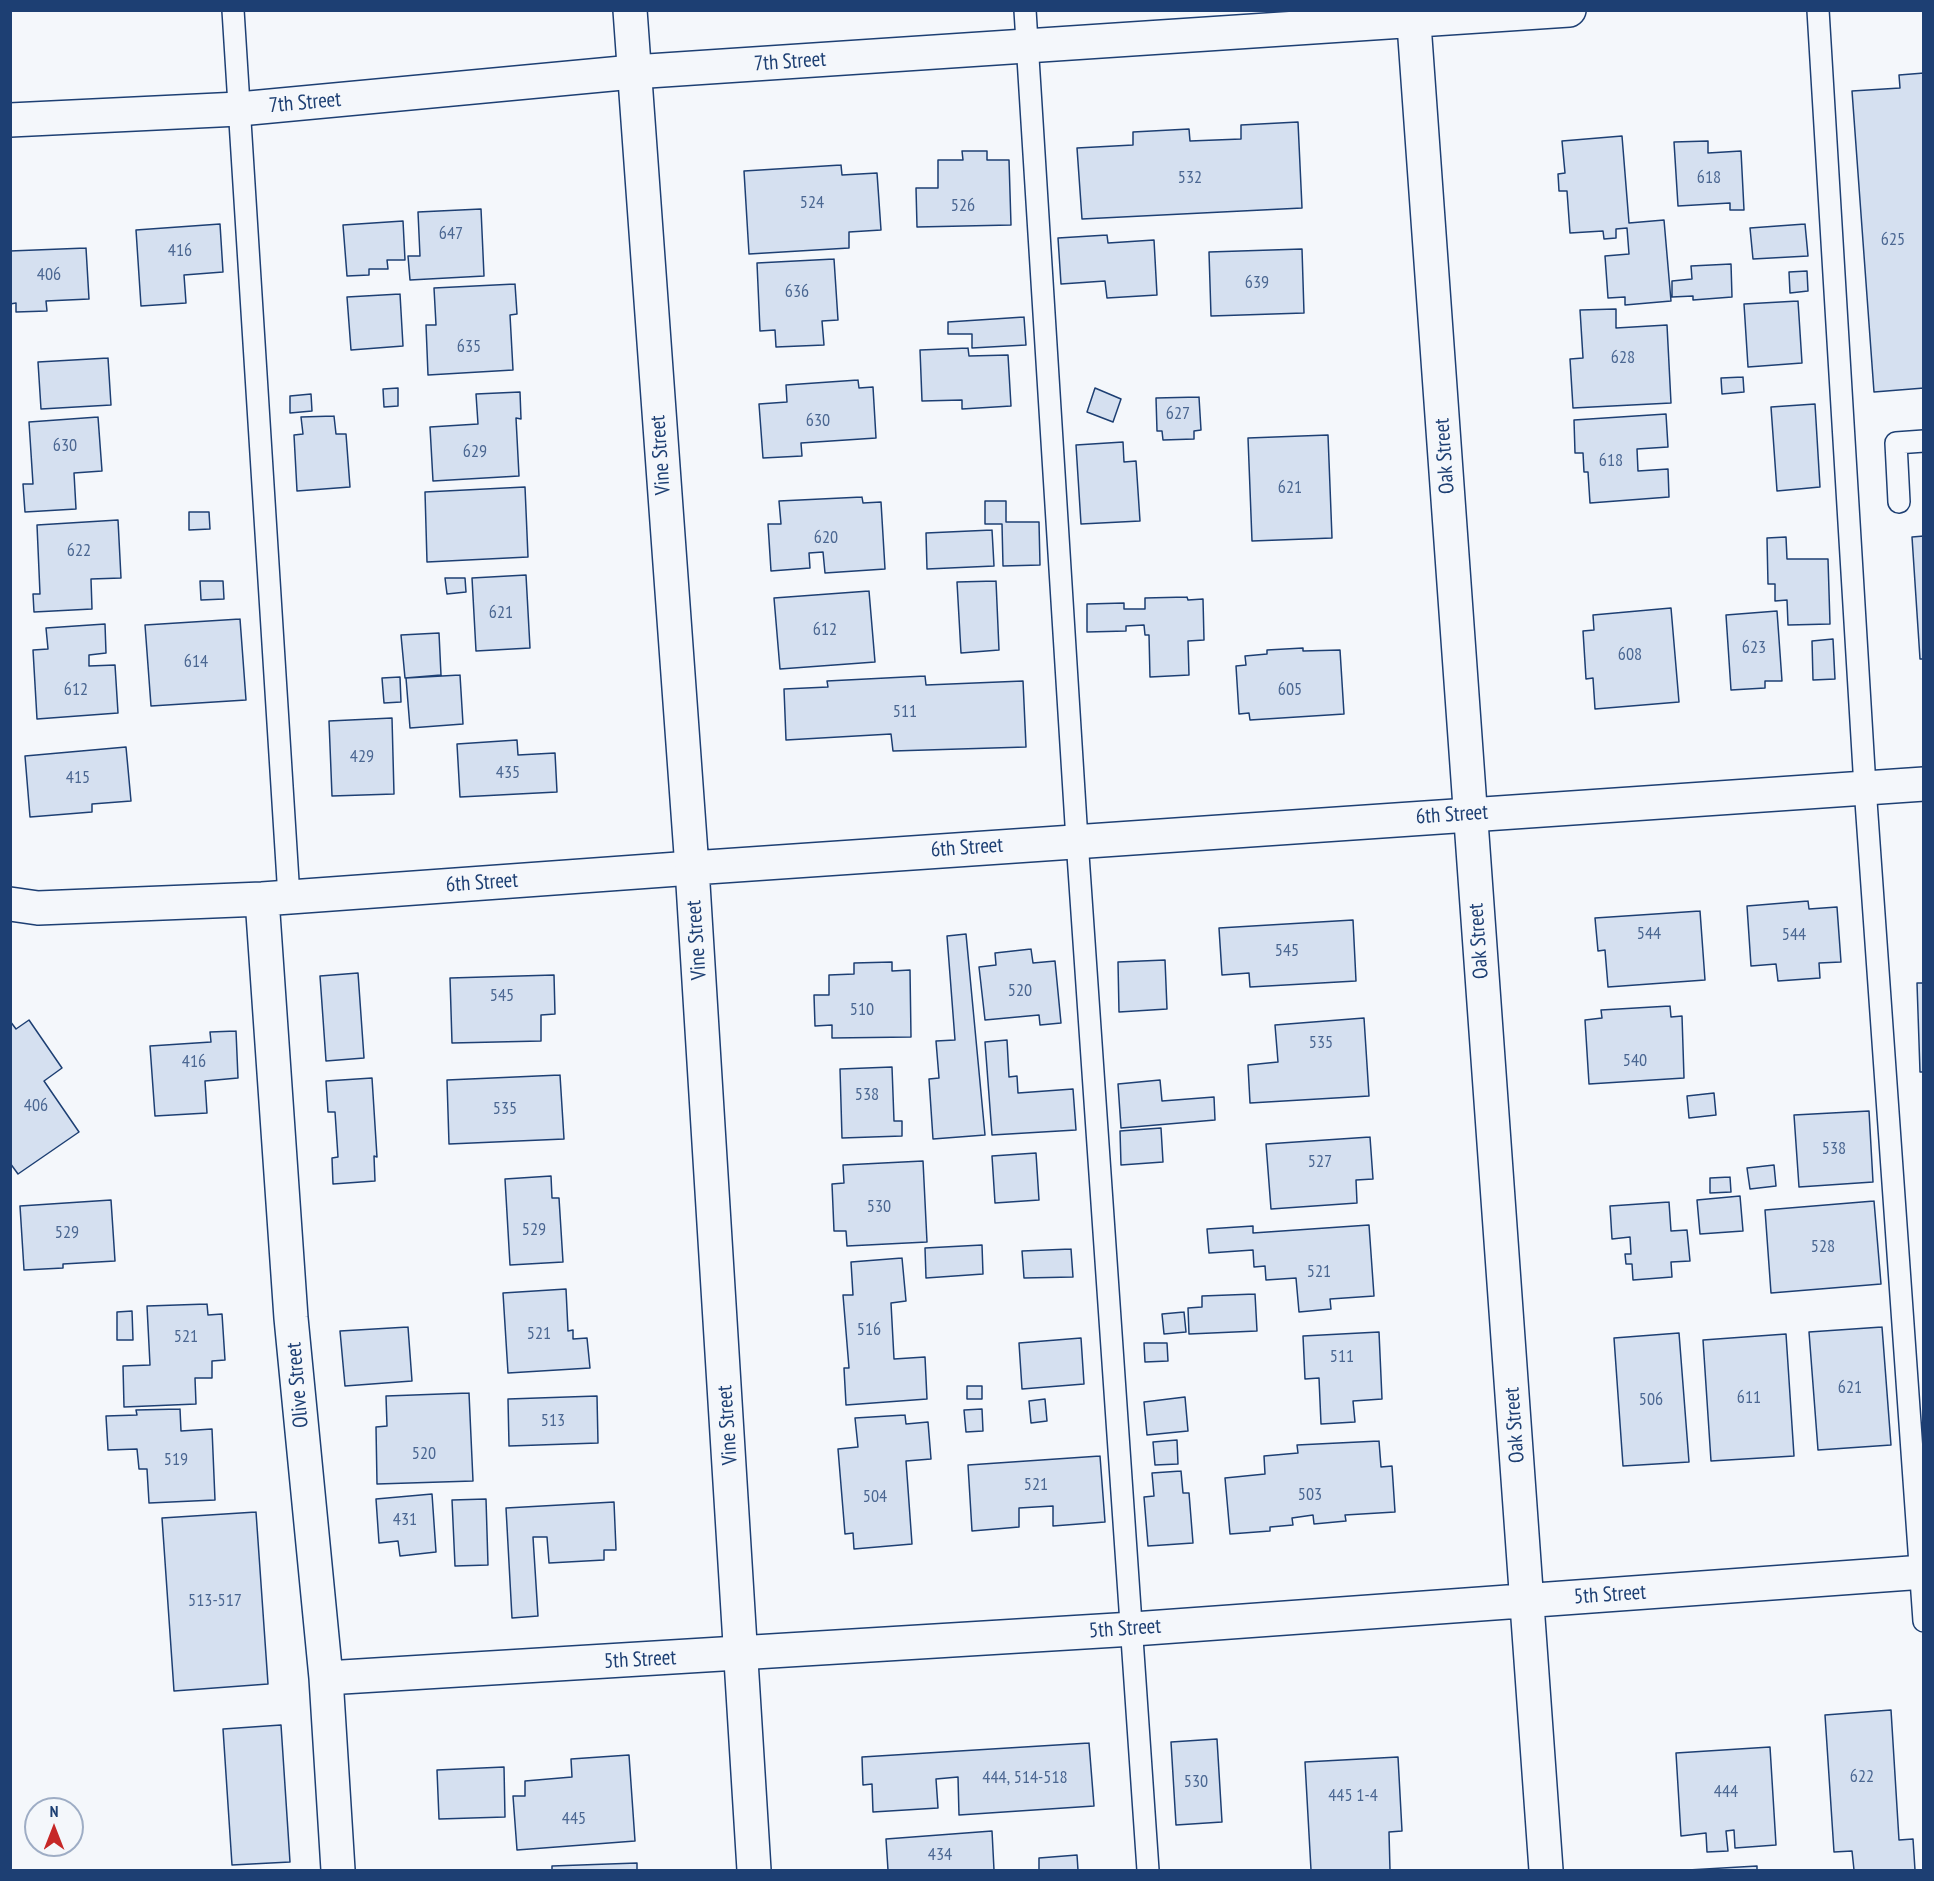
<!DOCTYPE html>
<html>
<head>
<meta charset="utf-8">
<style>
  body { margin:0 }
  #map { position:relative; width:1934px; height:1881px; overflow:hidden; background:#f4f7fb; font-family:"PT Sans Narrow",sans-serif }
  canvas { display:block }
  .frame { position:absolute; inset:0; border:12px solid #1d3f73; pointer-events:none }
  .north { position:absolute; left:24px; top:1797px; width:60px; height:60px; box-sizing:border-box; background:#f4f7fb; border:2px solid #9eadc5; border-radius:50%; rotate:0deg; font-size:16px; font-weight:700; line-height:24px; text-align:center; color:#1d3f73 }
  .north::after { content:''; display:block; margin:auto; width:21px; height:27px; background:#c62828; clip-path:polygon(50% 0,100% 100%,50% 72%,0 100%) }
</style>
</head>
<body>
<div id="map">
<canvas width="1934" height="1881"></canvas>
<div class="frame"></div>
<div class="north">N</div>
</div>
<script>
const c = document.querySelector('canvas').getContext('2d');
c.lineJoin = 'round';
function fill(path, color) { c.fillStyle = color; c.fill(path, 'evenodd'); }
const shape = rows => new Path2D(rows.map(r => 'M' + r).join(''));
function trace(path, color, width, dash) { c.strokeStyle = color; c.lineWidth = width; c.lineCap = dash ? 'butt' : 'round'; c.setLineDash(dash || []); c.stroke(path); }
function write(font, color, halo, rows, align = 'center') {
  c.font = font + ' "PT Sans Narrow",sans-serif'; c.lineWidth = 4.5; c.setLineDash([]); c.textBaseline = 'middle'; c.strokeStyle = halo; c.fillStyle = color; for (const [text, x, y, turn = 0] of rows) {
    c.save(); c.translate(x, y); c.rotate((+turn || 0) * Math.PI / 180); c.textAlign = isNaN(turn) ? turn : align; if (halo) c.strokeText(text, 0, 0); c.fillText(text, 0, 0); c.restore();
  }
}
const building = shape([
  [1924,73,1924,388,1874,392,1852,91,1900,88,1899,75,1924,73],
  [1298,122,1302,208,1082,219,1077,148,1133,145,1133,132,1189,129,1190,141,1241,139,1241,125,1298,122],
  [1622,136,1629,223,1664,220,1671,301,1625,305,1625,297,1608,298,1605,256,1629,254,1627,228,1616,229,1616,238,1604,239,1603,231,1570,233,1567,191,1559,191,1558,174,1565,173,1562,141,1622,136],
  [1708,141,1708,153,1741,151,1744,210,1730,210,1730,203,1678,206,1674,142,1708,141],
  [962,151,987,151,987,160,1009,160,1011,225,917,227,916,188,938,188,938,160,963,160,962,151],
  [841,165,842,175,877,173,881,230,849,232,849,248,749,254,744,171,841,165],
  [481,209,484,276,410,280,408,256,420,256,418,212,481,209],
  [403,221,405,260,387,260,388,269,369,269,369,275,347,276,343,225,403,221],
  [220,224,223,272,184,275,186,303,141,306,136,230,220,224],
  [1805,224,1808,256,1753,259,1750,228,1805,224],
  [1107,235,1108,243,1154,240,1157,295,1107,298,1105,281,1061,284,1058,238,1107,235],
  [86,248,89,299,46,301,47,311,16,312,16,303,10,304,10,251,86,248],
  [1302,249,1304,313,1211,316,1209,252,1302,249],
  [834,259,838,320,822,321,824,345,776,347,775,330,760,331,757,263,834,259],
  [1731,264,1732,297,1693,300,1693,296,1672,297,1672,281,1692,279,1691,266,1731,264],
  [1807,271,1808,291,1790,293,1789,272,1807,271],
  [515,284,517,314,510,315,513,370,428,375,426,325,436,325,434,288,515,284],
  [400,294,403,346,351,350,347,297,400,294],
  [1798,301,1802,363,1748,367,1744,304,1798,301],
  [1616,309,1616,328,1667,325,1671,403,1573,408,1570,359,1583,358,1580,310,1616,309],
  [1024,317,1026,345,972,348,972,334,948,334,948,322,1024,317],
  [968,348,969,356,1008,355,1011,406,962,409,962,400,922,401,920,350,968,348],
  [108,358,111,405,41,409,38,362,108,358],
  [1743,377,1744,392,1722,394,1721,378,1743,377],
  [858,380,859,388,873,387,876,438,801,443,802,456,763,458,759,404,787,402,786,385,858,380],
  [398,388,398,406,384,407,383,389,398,388],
  [1095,388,1121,399,1113,422,1087,412,1095,388],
  [520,392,521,419,516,418,519,476,433,481,430,427,478,424,476,394,520,392],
  [311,394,312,411,290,413,290,396,311,394],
  [1199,397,1201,430,1194,431,1194,439,1163,440,1162,431,1157,431,1156,398,1199,397],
  [1815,404,1820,487,1777,491,1771,407,1815,404],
  [1666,414,1668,447,1637,449,1638,471,1668,469,1669,497,1590,503,1588,472,1584,472,1583,453,1575,453,1574,420,1666,414],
  [334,416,336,434,346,434,350,487,297,491,294,435,303,434,301,417,334,416],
  [98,417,102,471,74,473,76,509,25,512,23,484,33,484,29,422,98,417],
  [1328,435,1332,538,1252,541,1248,438,1328,435],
  [1123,442,1124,462,1136,461,1140,521,1081,524,1076,445,1123,442],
  [525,487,528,557,427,562,425,492,525,487],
  [862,497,863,503,881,502,885,569,825,573,823,552,809,553,810,568,771,571,768,524,781,524,779,501,862,497],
  [985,501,1006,501,1006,522,1039,522,1040,565,1003,566,1002,524,985,524,985,501],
  [189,512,209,512,210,529,189,530,189,512],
  [118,520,121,578,91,579,92,609,34,612,33,594,40,594,37,525,118,520],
  [992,530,994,566,927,569,926,533,992,530],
  [1924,536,1924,659,1920,659,1912,537,1924,536],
  [1786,537,1787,559,1828,559,1830,624,1788,625,1787,600,1775,601,1775,584,1768,584,1767,538,1786,537],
  [526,575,530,648,476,651,472,578,526,575],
  [445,578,465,578,466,592,447,594,445,578],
  [200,581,223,581,224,599,201,600,200,581],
  [996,581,999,650,961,653,957,582,996,581],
  [869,591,875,662,780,669,774,598,869,591],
  [1187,597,1188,600,1203,599,1204,640,1188,641,1189,675,1150,677,1149,635,1145,635,1144,625,1126,626,1126,631,1087,632,1087,604,1124,603,1124,609,1145,609,1145,598,1187,597],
  [1671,608,1679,702,1595,709,1593,678,1586,679,1583,631,1594,630,1593,615,1671,608],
  [1777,611,1782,681,1765,681,1765,688,1731,690,1726,615,1777,611],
  [240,619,246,700,151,706,145,625,240,619],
  [105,624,106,653,89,655,89,666,115,665,118,713,37,719,33,650,48,649,46,628,105,624],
  [439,633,441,675,405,678,401,635,439,633],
  [1833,639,1835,679,1813,680,1812,641,1833,639],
  [1303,648,1303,651,1340,650,1344,714,1250,720,1249,713,1239,714,1236,666,1246,665,1245,656,1267,654,1267,650,1303,648],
  [460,675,463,724,410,728,406,678,460,675],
  [925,676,926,685,1023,681,1026,747,893,751,891,734,786,740,784,689,828,687,827,681,925,676],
  [400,677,401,702,384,703,382,678,400,677],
  [392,718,394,794,332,796,329,721,392,718],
  [517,740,518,755,555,753,557,792,460,797,457,744,517,740],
  [126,747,131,801,92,804,92,812,30,817,25,756,126,747],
  [1808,901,1809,909,1837,907,1841,962,1819,963,1820,978,1778,981,1776,964,1751,966,1747,906,1808,901],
  [1700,911,1705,980,1608,987,1605,950,1598,951,1595,918,1700,911],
  [1353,920,1356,981,1250,987,1249,973,1222,975,1219,928,1353,920],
  [966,934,985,1135,933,1139,929,1079,939,1078,936,1041,955,1040,947,936,966,934],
  [1031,949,1033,963,1055,961,1061,1023,1040,1025,1039,1015,985,1020,979,967,996,965,995,953,1031,949],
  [1165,960,1167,1009,1119,1012,1118,962,1165,960],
  [892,962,892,971,910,970,911,1037,832,1038,832,1025,815,1026,814,995,829,995,829,975,854,974,854,963,892,962],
  [358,973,364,1058,326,1061,320,976,358,973],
  [554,975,555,1014,541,1015,541,1041,452,1043,450,978,554,975],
  [1917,983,1924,983,1924,1072,1920,1072,1917,983],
  [1670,1006,1671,1017,1682,1016,1684,1078,1589,1084,1585,1020,1602,1018,1601,1010,1670,1006],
  [1364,1018,1369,1096,1250,1103,1248,1065,1278,1062,1275,1025,1364,1018],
  [29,1020,62,1068,44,1081,79,1132,18,1174,10,1163,10,1021,16,1029,29,1020],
  [236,1031,238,1078,205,1081,207,1113,155,1116,150,1046,211,1042,210,1032,236,1031],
  [1007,1040,1009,1077,1017,1076,1018,1093,1073,1089,1076,1130,992,1135,985,1042,1007,1040],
  [892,1067,894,1121,902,1121,902,1136,842,1138,840,1069,892,1067],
  [560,1075,564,1139,449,1144,447,1080,560,1075],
  [372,1078,377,1157,374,1156,375,1181,333,1184,332,1158,338,1157,335,1112,328,1112,326,1081,372,1078],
  [1160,1080,1162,1101,1214,1097,1215,1120,1121,1128,1118,1084,1160,1080],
  [1714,1093,1716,1115,1689,1118,1687,1096,1714,1093],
  [1869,1111,1873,1182,1799,1187,1794,1115,1869,1111],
  [1161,1128,1163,1162,1121,1165,1120,1131,1161,1128],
  [1370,1137,1373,1179,1356,1180,1357,1203,1271,1209,1266,1144,1370,1137],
  [1036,1153,1039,1200,995,1203,992,1156,1036,1153],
  [923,1161,927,1242,847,1246,846,1231,834,1231,832,1184,844,1183,843,1165,923,1161],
  [1774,1165,1776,1186,1750,1189,1747,1168,1774,1165],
  [551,1176,552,1198,559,1198,563,1262,510,1265,505,1179,551,1176],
  [1730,1177,1731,1192,1710,1193,1710,1178,1730,1177],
  [1740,1196,1743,1231,1700,1234,1697,1200,1740,1196],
  [111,1200,115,1261,63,1264,63,1268,24,1270,20,1206,111,1200],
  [1874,1201,1881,1284,1771,1293,1765,1210,1874,1201],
  [1669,1202,1671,1231,1687,1230,1690,1261,1671,1262,1672,1277,1633,1280,1632,1264,1626,1264,1625,1254,1631,1254,1630,1237,1612,1239,1610,1206,1669,1202],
  [1369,1225,1374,1296,1330,1299,1331,1309,1299,1312,1296,1278,1266,1280,1265,1266,1254,1267,1253,1250,1209,1253,1207,1229,1253,1226,1253,1233,1369,1225],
  [982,1245,983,1274,926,1278,925,1248,982,1245],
  [1071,1249,1073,1277,1024,1278,1022,1251,1071,1249],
  [902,1258,906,1301,891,1303,894,1359,925,1357,927,1399,846,1405,844,1368,849,1368,843,1295,853,1295,851,1262,902,1258],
  [566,1289,568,1331,573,1330,573,1339,587,1338,590,1368,508,1373,503,1293,566,1289],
  [1255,1294,1257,1331,1189,1334,1188,1308,1202,1307,1202,1296,1255,1294],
  [207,1304,208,1315,222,1314,225,1360,212,1361,212,1378,195,1378,196,1404,124,1407,123,1366,150,1365,147,1306,207,1304],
  [132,1311,133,1340,117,1340,117,1312,132,1311],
  [1184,1312,1186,1332,1164,1334,1162,1314,1184,1312],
  [408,1327,412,1381,345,1386,340,1331,408,1327],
  [1882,1327,1891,1445,1818,1450,1809,1332,1882,1327],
  [1379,1332,1382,1399,1353,1401,1355,1422,1321,1424,1319,1378,1305,1379,1303,1336,1379,1332],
  [1679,1333,1689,1462,1623,1466,1614,1338,1679,1333],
  [1786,1334,1794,1456,1711,1461,1703,1340,1786,1334],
  [1081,1338,1084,1384,1022,1389,1019,1343,1081,1338],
  [1144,1343,1167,1343,1168,1361,1145,1362,1144,1343],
  [967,1386,982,1386,982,1399,967,1399,967,1386],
  [469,1393,473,1481,377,1484,376,1427,387,1426,386,1396,469,1393],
  [597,1396,598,1443,509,1446,508,1399,597,1396],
  [1185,1397,1188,1431,1147,1435,1144,1402,1185,1397],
  [1045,1399,1047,1421,1031,1423,1029,1401,1045,1399],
  [180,1409,181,1431,212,1429,215,1500,149,1503,147,1469,139,1469,137,1449,108,1450,106,1416,137,1415,136,1410,180,1409],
  [982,1409,983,1431,966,1432,964,1410,982,1409],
  [905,1415,906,1424,928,1422,931,1459,906,1461,912,1544,854,1549,853,1533,845,1534,838,1449,858,1447,855,1418,905,1415],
  [1177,1440,1178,1464,1155,1465,1153,1442,1177,1440],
  [1379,1441,1381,1467,1392,1466,1395,1512,1345,1515,1346,1521,1314,1524,1313,1515,1292,1518,1293,1525,1270,1527,1270,1531,1230,1534,1225,1478,1265,1474,1264,1456,1298,1453,1297,1445,1379,1441],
  [1100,1456,1105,1522,1053,1526,1053,1506,1019,1508,1019,1527,972,1531,968,1465,1100,1456],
  [1181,1471,1183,1493,1189,1493,1193,1543,1148,1546,1144,1497,1154,1496,1152,1473,1181,1471],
  [432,1494,436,1552,400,1556,398,1541,379,1543,376,1499,432,1494],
  [486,1499,488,1565,455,1566,452,1500,486,1499],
  [614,1502,616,1550,604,1550,604,1560,549,1563,547,1537,533,1537,538,1616,512,1618,506,1508,614,1502],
  [256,1512,268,1684,174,1691,162,1518,256,1512],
  [1891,1710,1899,1840,1913,1839,1915,1870,1854,1870,1852,1851,1834,1852,1825,1715,1891,1710],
  [281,1725,290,1862,232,1865,223,1729,281,1725],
  [1217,1739,1222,1822,1176,1825,1171,1742,1217,1739],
  [1089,1743,1094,1806,959,1815,958,1777,936,1779,938,1808,873,1812,872,1784,863,1785,862,1757,1089,1743],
  [1770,1747,1776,1845,1735,1848,1734,1830,1726,1831,1728,1851,1707,1852,1706,1833,1681,1836,1676,1753,1770,1747],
  [629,1755,635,1841,517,1850,513,1796,525,1796,525,1781,572,1777,571,1759,629,1755],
  [1398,1757,1402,1831,1389,1832,1390,1870,1311,1870,1305,1762,1398,1757],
  [504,1767,505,1817,439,1819,437,1770,504,1767],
  [992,1831,994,1870,888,1870,886,1839,992,1831],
  [1077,1855,1078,1870,1039,1870,1039,1858,1077,1855],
  [637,1863,637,1870,552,1870,552,1866,637,1863],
  [1757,1866,1757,1870,1688,1870,1757,1866]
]);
const service = shape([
  [233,10,289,897],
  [1025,10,1077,840,1148,1870],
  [1818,10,1865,787,1924,1621],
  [1899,502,1896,443,1924,441]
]);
const minor = shape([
  [1413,10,1546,1870],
  [10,120,239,109,633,72,1569,10],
  [262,899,291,1318,326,1678,338,1870],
  [10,904,38,908,262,899,692,868],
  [326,1678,1133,1629,1924,1572]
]);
const tertiary = shape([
  [630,10,692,868,754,1870],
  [692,868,1924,784]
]);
const numberNames = [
  ["532",1190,178],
  ["618",1709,178],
  ["524",812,203],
  ["526",963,206],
  ["647",451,234],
  ["625",1893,240],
  ["416",180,251],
  ["406",49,275],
  ["639",1257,283],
  ["636",797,292],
  ["635",469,347],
  ["628",1623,358],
  ["627",1178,414],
  ["630",818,421],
  ["630",65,446],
  ["629",475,452],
  ["618",1611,461],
  ["621",1290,488],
  ["620",826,538],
  ["622",79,551],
  ["621",501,613],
  ["612",825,630],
  ["623",1754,648],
  ["608",1630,655],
  ["614",196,662],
  ["612",76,690],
  ["605",1290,690],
  ["511",905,712],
  ["429",362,757],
  ["435",508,773],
  ["415",78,778],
  ["544",1649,934],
  ["544",1794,935],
  ["545",1287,951],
  ["520",1020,991],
  ["545",502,996],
  ["510",862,1010],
  ["535",1321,1043],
  ["540",1635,1061],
  ["416",194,1062],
  ["538",867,1095],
  ["406",36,1106],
  ["535",505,1109],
  ["538",1834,1149],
  ["527",1320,1162],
  ["530",879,1207],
  ["529",534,1230],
  ["529",67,1233],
  ["528",1823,1247],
  ["521",1319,1272],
  ["516",869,1330],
  ["521",539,1334],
  ["521",186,1337],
  ["511",1342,1357],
  ["621",1850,1388],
  ["611",1749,1398],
  ["506",1651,1400],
  ["513",553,1421],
  ["520",424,1454],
  ["519",176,1460],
  ["521",1036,1485],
  ["503",1310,1495],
  ["504",875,1497],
  ["431",405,1520],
  ["513-517",215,1601],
  ["622",1862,1777],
  ["444, 514-518",1025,1778],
  ["530",1196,1782],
  ["444",1726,1792],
  ["445 1-4",1353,1796],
  ["445",574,1819],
  ["434",940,1855]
];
const streetNames = [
  ["7th Street",790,62,-4],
  ["7th Street",305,103,-5],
  ["Vine Street",661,455,-94],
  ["Oak Street",1445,456,-94],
  ["6th Street",1452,815,-4],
  ["6th Street",967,848,-4],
  ["6th Street",482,883,-4],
  ["Vine Street",697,940,-94],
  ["Oak Street",1479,941,-94],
  ["Olive Street",298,1385,-95],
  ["Vine Street",728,1425,-94],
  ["Oak Street",1515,1425,-94],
  ["5th Street",1610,1595,-4],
  ["5th Street",1125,1629,-4],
  ["5th Street",640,1660,-3]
];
fill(building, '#d5e0f0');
trace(building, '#1d3f73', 1.5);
trace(service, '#1d3f73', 24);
trace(minor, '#1d3f73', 36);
trace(tertiary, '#1d3f73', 36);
trace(service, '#f4f7fb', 21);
trace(minor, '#f4f7fb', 33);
trace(tertiary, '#f4f7fb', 33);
write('18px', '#4b6792', null, numberNames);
write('21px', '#1d3f73', '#f4f7fb', streetNames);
</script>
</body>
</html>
